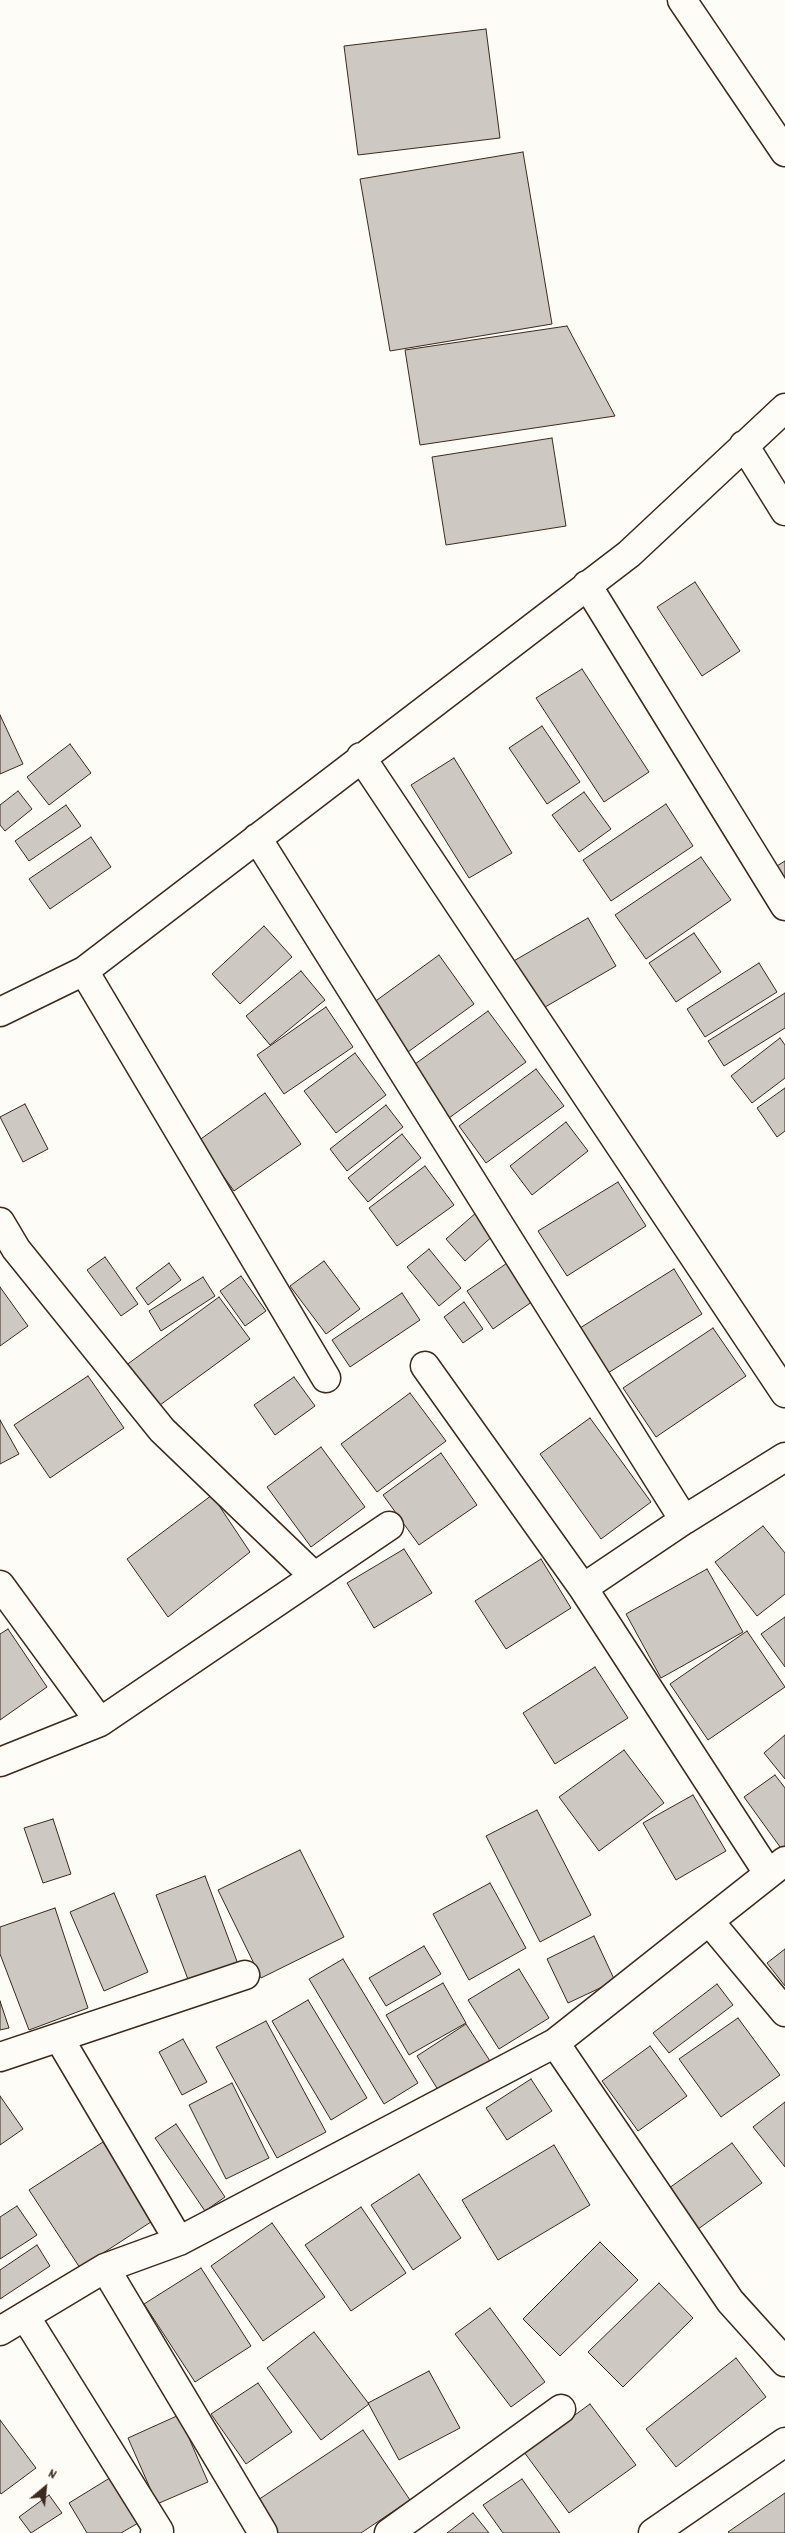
<!DOCTYPE html>
<html>
<head>
<meta charset="utf-8">
<style>
  body { margin:0 }
  #map { position:relative; width:785px; height:2533px; overflow:hidden; background:#fdfcf7; font-family:Dekko,sans-serif }
  canvas { display:block }
  .north { position:absolute; left:20px; top:2463px; width:50px; height:50px; -webkit-text-stroke:4px #fdfcf7; paint-order:stroke; rotate:28deg; font-size:14px; font-weight:700; line-height:20px; text-align:center; color:#3b2a1e }
  .north::after { content:''; display:block; margin:auto; width:18px; height:22px; background:#3b2a1e; clip-path:polygon(50% 0,100% 100%,50% 72%,0 100%) }
</style>
</head>
<body>
<div id="map">
<canvas width="785" height="2533"></canvas>
<div class="north">N</div>
</div>
<script>
const c = document.querySelector('canvas').getContext('2d');
c.lineJoin = 'round';
function fill(path, color) { c.fillStyle = color; c.fill(path, 'evenodd'); }
const shape = rows => new Path2D(rows.map(r => 'M' + r).join(''));
function trace(path, color, width, dash) { c.strokeStyle = color; c.lineWidth = width; c.lineCap = dash ? 'butt' : 'round'; c.setLineDash(dash || []); c.stroke(path); }
const building = shape([
  [486,29,500,138,358,155,344,46,486,29],
  [523,152,552,324,390,351,360,179,523,152],
  [567,326,615,416,420,445,405,350,567,326],
  [552,438,566,526,446,545,432,457,552,438],
  [695,582,740,651,702,676,657,607,695,582],
  [582,669,649,772,604,802,536,698,582,669],
  [0,715,23,764,0,774,0,715],
  [542,726,580,782,547,804,509,748,542,726],
  [70,744,91,773,49,805,27,777,70,744],
  [454,758,512,853,469,878,411,785,454,758],
  [18,791,32,809,5,831,0,825,0,805,18,791],
  [584,792,611,829,579,852,552,815,584,792],
  [666,804,693,846,611,901,583,860,666,804],
  [66,805,81,826,29,861,15,841,66,805],
  [91,837,111,867,50,909,29,879,91,837],
  [701,857,731,900,646,959,615,915,701,857],
  [785,861,785,889,772,869,785,861],
  [588,918,616,966,533,1014,505,966,588,918],
  [264,926,292,957,240,1004,212,974,264,926],
  [694,933,721,972,676,1002,649,963,694,933],
  [439,955,474,1004,401,1057,366,1008,439,955],
  [759,963,777,992,705,1037,687,1009,759,963],
  [301,971,325,1000,270,1045,246,1016,301,971],
  [785,993,785,1028,724,1066,708,1041,785,993],
  [326,1007,353,1047,284,1094,257,1055,326,1007],
  [488,1011,526,1062,449,1118,411,1067,488,1011],
  [780,1038,785,1045,785,1078,752,1103,731,1076,780,1038],
  [355,1053,386,1095,336,1133,304,1091,355,1053],
  [536,1069,564,1106,486,1163,459,1126,536,1069],
  [785,1088,785,1131,777,1137,757,1108,785,1088],
  [265,1093,301,1144,234,1191,198,1141,265,1093],
  [25,1104,48,1149,23,1162,0,1117,25,1104],
  [386,1105,403,1127,347,1171,330,1149,386,1105],
  [566,1122,588,1151,532,1195,510,1166,566,1122],
  [402,1134,421,1158,368,1202,348,1178,402,1134],
  [425,1166,454,1205,397,1246,369,1208,425,1166],
  [618,1182,646,1226,567,1276,538,1231,618,1182],
  [477,1212,496,1233,465,1261,446,1239,477,1212],
  [429,1249,461,1288,439,1306,407,1267,429,1249],
  [105,1257,138,1304,121,1316,87,1270,105,1257],
  [324,1261,360,1309,326,1334,290,1286,324,1261],
  [510,1261,536,1299,493,1329,467,1291,510,1261],
  [169,1263,181,1280,148,1305,136,1288,169,1263],
  [674,1269,702,1314,608,1373,580,1328,674,1269],
  [241,1276,266,1311,245,1326,220,1291,241,1276],
  [203,1277,215,1296,161,1331,149,1311,203,1277],
  [0,1287,28,1326,0,1346,0,1287],
  [402,1293,420,1320,350,1367,332,1340,402,1293],
  [219,1297,250,1339,156,1408,125,1366,219,1297],
  [464,1302,483,1329,463,1343,444,1317,464,1302],
  [713,1328,746,1376,656,1437,623,1388,713,1328],
  [88,1376,124,1428,50,1478,14,1425,88,1376],
  [294,1377,315,1406,275,1435,254,1405,294,1377],
  [410,1393,446,1441,377,1492,341,1444,410,1393],
  [590,1418,651,1502,601,1539,540,1454,590,1418],
  [0,1420,19,1454,0,1464,0,1420],
  [321,1447,365,1507,311,1547,267,1487,321,1447],
  [441,1453,477,1505,419,1545,383,1495,441,1453],
  [212,1495,250,1552,168,1617,127,1559,212,1495],
  [763,1526,785,1553,785,1594,757,1616,715,1562,763,1526],
  [404,1549,432,1593,374,1628,347,1583,404,1549],
  [541,1559,571,1608,506,1649,475,1601,541,1559],
  [707,1569,743,1632,661,1678,626,1614,707,1569],
  [785,1617,785,1667,761,1634,785,1617],
  [8,1629,47,1687,0,1720,0,1634,8,1629],
  [747,1631,785,1687,708,1740,670,1684,747,1631],
  [595,1667,628,1718,555,1764,523,1713,595,1667],
  [785,1735,785,1779,764,1753,785,1735],
  [624,1750,664,1803,599,1851,559,1797,624,1750],
  [775,1775,785,1788,785,1850,783,1851,744,1797,775,1775],
  [693,1795,726,1851,676,1880,643,1823,693,1795],
  [537,1810,591,1915,540,1942,486,1836,537,1810],
  [53,1819,71,1874,43,1883,24,1828,53,1819],
  [300,1850,344,1937,261,1978,218,1890,300,1850],
  [205,1876,238,1964,189,1982,156,1895,205,1876],
  [490,1883,526,1948,469,1980,433,1914,490,1883],
  [114,1893,148,1972,104,1991,70,1912,114,1893],
  [55,1908,88,2008,29,2030,0,1954,0,1927,55,1908],
  [594,1936,615,1981,568,2003,547,1959,594,1936],
  [424,1946,441,1974,386,2006,369,1978,424,1946],
  [785,1949,785,1986,767,1963,785,1949],
  [343,1959,418,2083,384,2104,309,1979,343,1959],
  [519,1969,549,2018,499,2049,468,2000,519,1969],
  [443,1983,466,2023,409,2055,386,2015,443,1983],
  [717,1984,733,2005,669,2053,653,2033,717,1984],
  [308,2000,367,2098,331,2120,272,2021,308,2000],
  [0,2001,9,2028,0,2030,0,2001],
  [738,2018,780,2075,721,2117,679,2059,738,2018],
  [266,2021,326,2132,277,2158,216,2047,266,2021],
  [466,2024,490,2061,440,2093,417,2056,466,2024],
  [183,2039,207,2082,182,2095,159,2052,183,2039],
  [650,2046,687,2096,638,2131,602,2081,650,2046],
  [531,2079,552,2111,507,2140,486,2108,531,2079],
  [232,2083,269,2158,226,2179,189,2105,232,2083],
  [0,2096,23,2129,0,2145,0,2096],
  [785,2102,785,2167,753,2127,785,2102],
  [176,2124,225,2197,205,2211,155,2138,176,2124],
  [103,2142,154,2220,80,2268,29,2190,103,2142],
  [732,2143,762,2183,694,2232,665,2191,732,2143],
  [554,2145,590,2205,498,2260,462,2200,554,2145],
  [419,2174,461,2238,413,2270,371,2205,419,2174],
  [17,2206,37,2235,0,2259,0,2217,17,2206],
  [361,2207,406,2273,351,2311,305,2245,361,2207],
  [272,2223,325,2297,263,2341,211,2266,272,2223],
  [600,2242,638,2280,560,2356,523,2319,600,2242],
  [37,2245,50,2266,0,2299,0,2270,37,2245],
  [201,2268,251,2346,195,2382,144,2304,201,2268],
  [659,2283,693,2318,623,2387,588,2352,659,2283],
  [490,2308,545,2382,511,2407,455,2334,490,2308],
  [314,2332,369,2404,321,2440,267,2368,314,2332],
  [736,2358,766,2397,676,2467,646,2429,736,2358],
  [429,2371,460,2428,399,2460,368,2403,429,2371],
  [258,2383,292,2432,246,2464,211,2414,258,2383],
  [590,2404,636,2465,569,2513,524,2452,590,2404],
  [179,2415,208,2482,157,2504,128,2438,179,2415],
  [0,2420,36,2468,1,2494,0,2492,0,2420],
  [363,2430,410,2500,361,2533,277,2533,255,2502,363,2430],
  [113,2476,140,2522,121,2533,87,2533,69,2503,113,2476],
  [522,2479,560,2533,503,2533,483,2505,522,2479],
  [785,2493,785,2533,729,2533,728,2532,785,2493],
  [49,2495,62,2513,31,2533,19,2517,49,2495],
  [473,2513,489,2533,447,2533,473,2513]
]);
const minor = shape([
  [682,0,785,152],
  [744,445,785,511],
  [587,585,785,906],
  [361,757,785,1393],
  [257,838,684,1520],
  [84,971,326,1378],
  [0,1012,84,971,629,554,785,408],
  [0,1222,16,1249,162,1430,314,1576],
  [425,1366,583,1588,768,1873],
  [0,1585,100,1722],
  [583,1588,684,1520,785,1457],
  [0,1762,100,1722,389,1526],
  [709,1921,785,1861],
  [59,2038,179,2241],
  [555,2043,709,1921,785,2012],
  [0,2057,245,1975],
  [105,2268,263,2533],
  [25,2316,159,2531,155,2533],
  [0,2331,105,2268,179,2241,555,2043,730,2301,785,2362],
  [389,2533,561,2409],
  [653,2533,785,2442]
]);
fill(building, '#cdc8c2');
trace(building, '#3b2a1e', 1);
trace(minor, '#3b2a1e', 31);
trace(minor, '#fdfcf7', 28);
</script>
</body>
</html>
